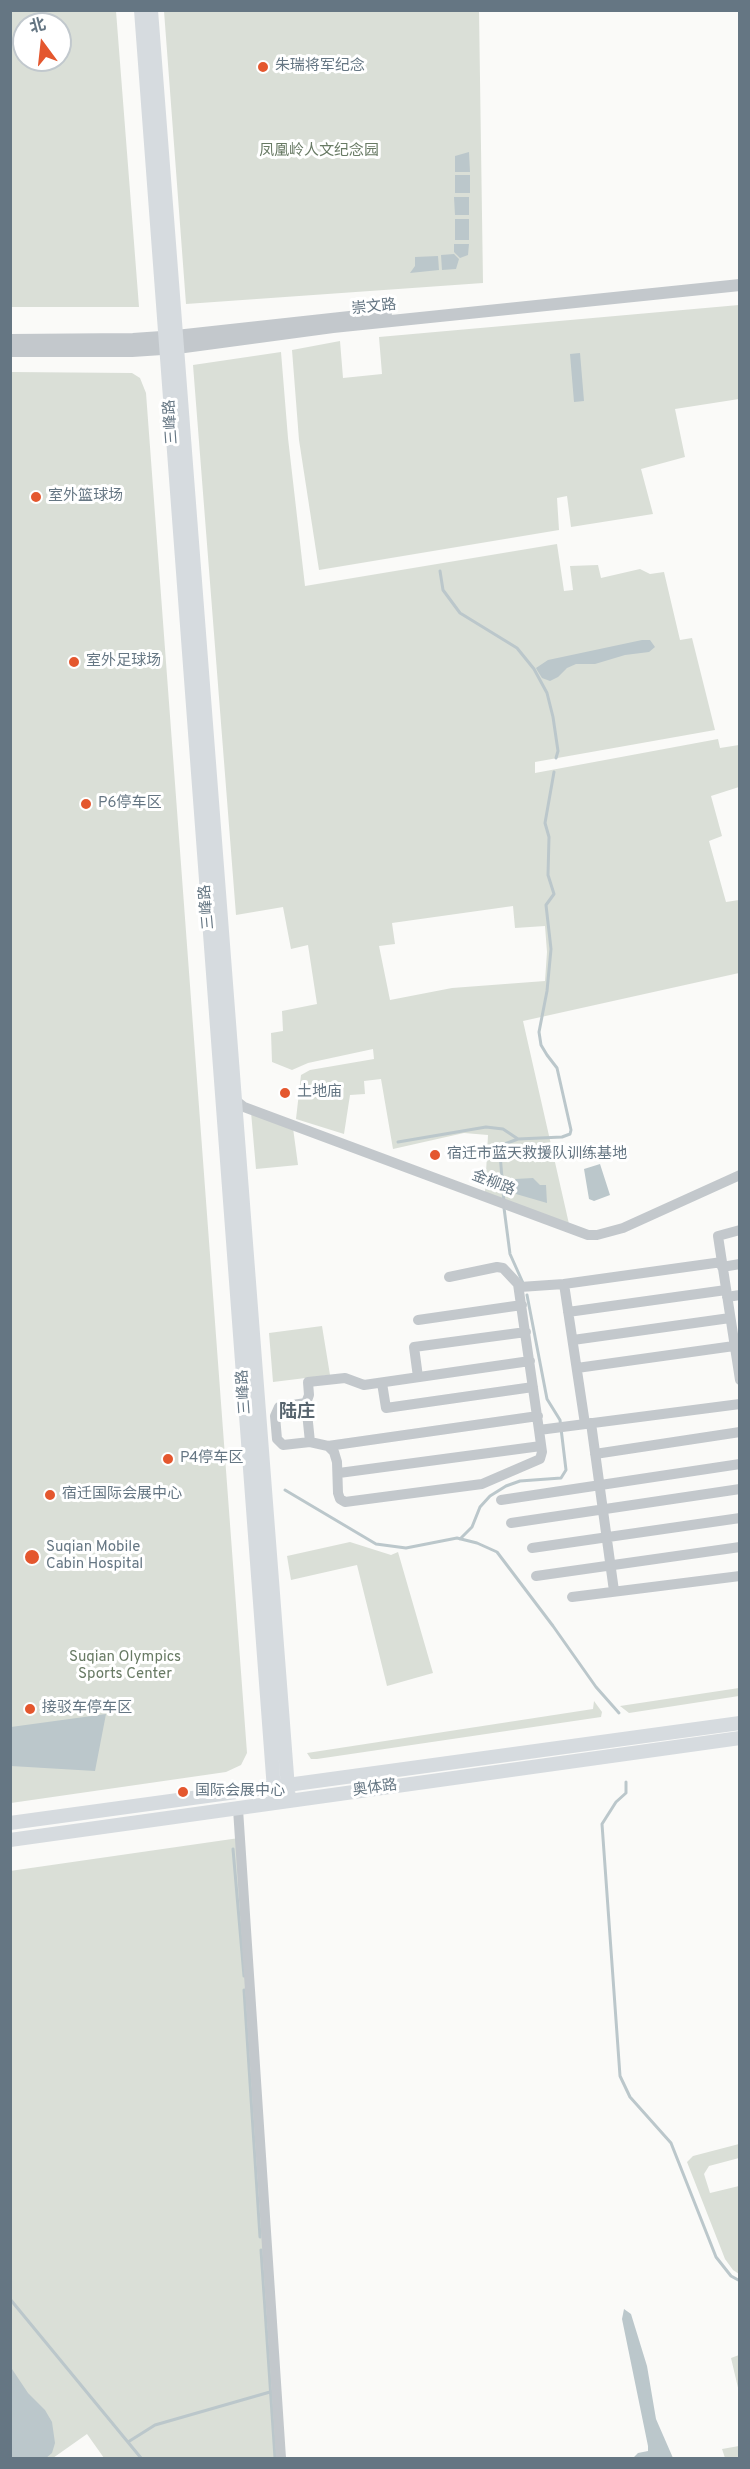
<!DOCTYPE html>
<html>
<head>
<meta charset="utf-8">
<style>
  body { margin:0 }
  #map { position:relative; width:750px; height:2469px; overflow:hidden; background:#fafaf8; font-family:Overpass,"Noto Sans SC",sans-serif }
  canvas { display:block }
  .frame { position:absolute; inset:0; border:12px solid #657683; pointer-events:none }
  .north { position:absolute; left:12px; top:12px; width:60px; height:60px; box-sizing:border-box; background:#fff; border:2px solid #c1c8cd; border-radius:50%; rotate:345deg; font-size:16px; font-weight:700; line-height:24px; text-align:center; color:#657683 }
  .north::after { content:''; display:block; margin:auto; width:21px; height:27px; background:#e4572e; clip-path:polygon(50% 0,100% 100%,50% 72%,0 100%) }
</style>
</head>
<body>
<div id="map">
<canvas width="750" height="2469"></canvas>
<div class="frame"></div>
<div class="north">北</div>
</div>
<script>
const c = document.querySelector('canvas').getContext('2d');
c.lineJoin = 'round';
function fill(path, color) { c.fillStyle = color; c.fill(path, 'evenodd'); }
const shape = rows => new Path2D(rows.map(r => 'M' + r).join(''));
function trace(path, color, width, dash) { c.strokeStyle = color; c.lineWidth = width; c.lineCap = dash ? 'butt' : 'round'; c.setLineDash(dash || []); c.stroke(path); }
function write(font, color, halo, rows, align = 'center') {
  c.font = font + ' Overpass,"Noto Sans SC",sans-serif'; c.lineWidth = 6; c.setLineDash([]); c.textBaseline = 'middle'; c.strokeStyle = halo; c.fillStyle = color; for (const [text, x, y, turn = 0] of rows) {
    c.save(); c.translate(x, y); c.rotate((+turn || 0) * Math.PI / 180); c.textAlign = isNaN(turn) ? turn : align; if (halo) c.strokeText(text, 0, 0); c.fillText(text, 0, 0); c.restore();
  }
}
const green = shape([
  [11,10,116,11,139,307,11,307],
  [24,24,60,24,60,60,24,60],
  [164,11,479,11,483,283,186,304],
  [739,305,739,399,675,409,685,457,641,469,653,514,571,527,567,496,557,498,559,530,319,570,299,440,292,350,340,341,343,378,382,374,379,337],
  [281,352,288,438,305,586,557,544,564,591,573,590,570,566,598,565,601,578,640,569,650,574,664,572,680,640,692,638,715,730,535,762,535,773,718,739,720,748,739,745,739,787,711,796,722,836,709,841,726,902,739,900,739,973,523,1021,569,1224,485,1192,488,1135,464,1133,393,1149,381,1079,364,1081,365,1094,350,1095,344,1134,296,1119,301,1075,310,1070,374,1059,373,1049,308,1063,292,1070,272,1062,271,1033,283,1031,282,1011,317,1004,308,945,291,949,283,907,236,915,193,365],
  [513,906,515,928,545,926,547,952,545,981,452,988,390,1000,379,946,395,944,392,923],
  [11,372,132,373,140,378,146,393,247,1753,241,1765,226,1772,11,1803],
  [251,1112,293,1128,298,1165,256,1169],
  [322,1326,330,1375,273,1382,269,1333],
  [350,1542,391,1555,398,1552,433,1673,387,1686,357,1565,291,1580,287,1556],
  [739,1688,739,1696,629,1713,620,1706],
  [594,1701,602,1712,601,1717,317,1759,311,1759,307,1753,593,1709],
  [239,1838,280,2458,104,2458,87,2434,53,2458,11,2458,10,1871],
  [739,2144,739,2158,709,2166,704,2174,710,2193,739,2186,739,2274,733,2270,725,2259,687,2162,693,2156],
  [739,2355,740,2355,739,2392,731,2358],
  [739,2446,739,2458,725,2458,722,2449]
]);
const water = shape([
  [469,152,470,172,455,172,455,156],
  [455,175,470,175,470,193,455,193],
  [454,197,469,197,469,215,455,215],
  [455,219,469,219,469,240,455,240],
  [454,244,469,244,468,255,460,258,454,252],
  [454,254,459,259,456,269,442,270,441,255],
  [438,256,439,270,410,273,415,266,415,257],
  [580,353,584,401,574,402,570,354],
  [642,640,650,640,655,647,649,652,625,655,595,664,576,664,567,668,558,677,550,681,542,678,537,670,536,668,548,660],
  [600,1164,610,1195,594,1201,589,1199,584,1169],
  [533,1178,540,1185,546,1185,547,1203,516,1194,515,1179],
  [106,1714,95,1771,11,1766,11,1727],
  [624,2309,631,2314,647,2366,656,2419,673,2458,633,2458,638,2453,648,2451,648,2446,622,2319],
  [10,2366,28,2393,45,2410,52,2422,55,2443,52,2453,46,2458,11,2458]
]);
const stream = shape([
  [440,571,443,590,460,613,517,648,534,669,547,693,553,717,558,751,556,758],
  [398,1142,486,1127,503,1129,518,1139],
  [504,1202,500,1154,502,1145,518,1139,562,1137,570,1134,571,1130,557,1068,547,1055,541,1045,539,1032,547,991,551,949,546,905,554,894,548,875,549,837,545,823,554,772],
  [504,1208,510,1254,523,1283],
  [285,1490,376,1544,406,1548,457,1538,477,1543,497,1552,553,1626,596,1687,619,1713],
  [460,1539,472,1527,480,1507,490,1496,506,1486,520,1481,561,1478,566,1470,560,1420,547,1399,527,1295],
  [626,1782,626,1793,616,1802,602,1824,620,2076,630,2097,671,2143,716,2257,731,2276,740,2281],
  [233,1849,244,1976],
  [244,1990,260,2237],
  [261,2250,275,2458],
  [10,2299,141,2458],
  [128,2442,155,2425,270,2392]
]);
const minor = shape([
  [235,1100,244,1107,588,1235,597,1235,623,1228,740,1175],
  [740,1230,718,1236,740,1380],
  [722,1267,740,1264],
  [449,1277,497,1267,503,1268,518,1284,539,1430,740,1404],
  [564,1284,722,1262],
  [520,1287,564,1284,585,1424],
  [727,1297,740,1295],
  [568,1312,726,1290],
  [418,1320,522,1305],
  [573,1340,730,1318],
  [577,1368,734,1346],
  [418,1377,414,1347,526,1332],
  [382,1383,386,1408,533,1387],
  [306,1403,309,1395,308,1382,345,1378,364,1385,530,1361],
  [591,1423,614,1591],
  [310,1442,306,1403,279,1407,275,1416,277,1439,283,1445,310,1442,328,1446,334,1452,337,1462,338,1493,340,1499,345,1502,482,1484,540,1459,542,1452,539,1430],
  [328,1446,538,1416],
  [595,1454,740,1432],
  [339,1473,541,1446],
  [501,1500,740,1464],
  [511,1523,740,1489],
  [532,1548,740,1518],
  [536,1576,740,1547],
  [572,1597,740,1576],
  [238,1809,281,2458]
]);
const tertiary = shape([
  [10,340,133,339,176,336,386,313],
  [10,351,132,351,177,348,333,327,740,285]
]);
const secondary = shape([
  [141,10,275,1803],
  [151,10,289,1801],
  [10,1823,740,1723],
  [10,1840,740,1738]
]);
const markers = [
  [263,67,6,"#e4572e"],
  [36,497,6,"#e4572e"],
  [74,662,6,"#e4572e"],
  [86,804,6,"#e4572e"],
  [285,1093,6,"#e4572e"],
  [435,1155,6,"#e4572e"],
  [168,1459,6,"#e4572e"],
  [50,1495,6,"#e4572e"],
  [32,1557,8,"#e4572e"],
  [30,1709,6,"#e4572e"],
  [183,1792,6,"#e4572e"]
];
const poiNames = [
  ["朱瑞将军纪念",275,67],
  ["室外篮球场",48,497],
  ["室外足球场",86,662],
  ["P6停车区",98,804],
  ["土地庙",297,1093],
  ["宿迁市蓝天救援队训练基地",447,1155],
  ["P4停车区",180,1459],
  ["宿迁国际会展中心",62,1495],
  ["Suqian Mobile",46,1548],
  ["Cabin Hospital",46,1565],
  ["接驳车停车区",42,1709],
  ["国际会展中心",195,1792]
];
const parkNames = [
  ["凤凰岭人文纪念园",319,152],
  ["Suqian Olympics",125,1658],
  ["Sports Center",125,1675]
];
const streetNames = [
  ["崇文路",374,308,-6],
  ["三峰路",172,422,-94],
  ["三峰路",208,907,-95],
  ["金柳路",493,1184,21],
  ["三峰路",245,1392,-94],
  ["奥体路",375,1789,-8]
];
const quarterNames = [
  ["陆庄",297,1413]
];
fill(green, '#dadfd7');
fill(water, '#bbc7cb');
trace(stream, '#bbc7cb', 3);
trace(minor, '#c3c8cc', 10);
trace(tertiary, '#c3c8cc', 12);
trace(secondary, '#d6dbdf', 14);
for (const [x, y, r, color] of markers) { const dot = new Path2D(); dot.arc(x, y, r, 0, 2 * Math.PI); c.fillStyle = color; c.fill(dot); trace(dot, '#fff', 2); }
write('15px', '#657683', '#fff', poiNames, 'left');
write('15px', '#687a64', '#fff', parkNames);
write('15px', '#657683', '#fff', streetNames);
write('bold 18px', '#57646e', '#fff', quarterNames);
</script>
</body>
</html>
